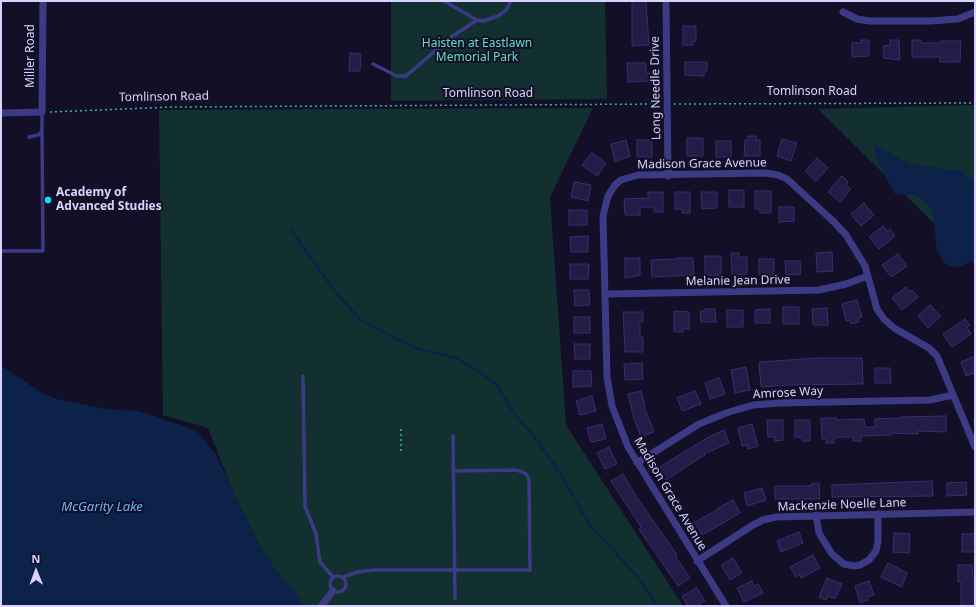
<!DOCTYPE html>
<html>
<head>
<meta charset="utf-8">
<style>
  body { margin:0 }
  #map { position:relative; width:976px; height:607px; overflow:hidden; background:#130f26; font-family:"Noto Sans",sans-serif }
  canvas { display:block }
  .frame { position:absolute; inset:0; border:2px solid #d9d4ff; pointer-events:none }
  .north { position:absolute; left:16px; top:551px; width:40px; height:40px; -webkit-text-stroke:3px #130f26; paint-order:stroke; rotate:359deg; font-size:11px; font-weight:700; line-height:16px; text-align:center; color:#d9d4ff }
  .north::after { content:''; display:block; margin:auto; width:14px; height:18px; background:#d9d4ff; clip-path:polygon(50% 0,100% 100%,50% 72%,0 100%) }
</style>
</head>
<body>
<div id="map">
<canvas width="976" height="607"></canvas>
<div class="frame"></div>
<div class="north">N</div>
</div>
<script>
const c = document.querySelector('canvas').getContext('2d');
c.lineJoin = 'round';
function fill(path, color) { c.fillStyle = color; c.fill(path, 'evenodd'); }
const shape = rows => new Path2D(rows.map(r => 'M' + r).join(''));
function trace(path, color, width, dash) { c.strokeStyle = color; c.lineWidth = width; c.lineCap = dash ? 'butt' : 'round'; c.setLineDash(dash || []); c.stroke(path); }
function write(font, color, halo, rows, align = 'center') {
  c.font = font + ' "Noto Sans",sans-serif'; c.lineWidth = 4; c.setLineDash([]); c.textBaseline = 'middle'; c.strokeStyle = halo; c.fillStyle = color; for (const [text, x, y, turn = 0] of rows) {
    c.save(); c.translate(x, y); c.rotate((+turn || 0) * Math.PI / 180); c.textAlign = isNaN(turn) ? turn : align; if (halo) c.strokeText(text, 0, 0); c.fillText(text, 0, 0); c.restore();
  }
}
const green = shape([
  [391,1,605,1,607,99,391,101],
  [975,105,975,264,818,109],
  [593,108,550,197,566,425,683,606,305,606,277,581,234,494,208,428,163,415,159,110]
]);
const water = shape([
  [875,145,910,164,960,171,975,181,975,260,959,267,949,266,944,263,937,251,934,222,931,209,920,198,914,195,895,194,882,170,874,150],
  [1,366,44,394,57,399,106,409,139,411,196,430,216,455,259,545,276,570,298,595,303,606,1,606]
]);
const stream = shape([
  [292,228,293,233,336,293,360,319,390,336,419,349,456,358,480,372,498,387,513,412,532,434,559,471,589,524,637,576,658,606]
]);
const building = shape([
  [632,1,646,1,649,45,632,46,632,1],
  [683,26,696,26,696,41,693,41,693,45,683,45,683,26],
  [861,40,869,40,869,56,852,57,852,43,861,43,861,40],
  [890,40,899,40,900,60,884,58,883,46,890,45,890,40],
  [912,40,921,40,921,43,941,43,941,41,961,41,960,62,940,62,940,57,912,57,912,40],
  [350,53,361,54,360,71,349,71,350,53],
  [685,62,707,62,707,71,704,71,704,76,685,75,685,62],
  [627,63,646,63,646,73,650,73,650,81,628,82,627,63],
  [748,136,756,136,756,140,760,140,760,156,744,156,745,140,748,140,748,136],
  [687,138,703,138,703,156,687,156,687,138],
  [782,139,797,143,791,161,777,156,782,139],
  [626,140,630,156,615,162,611,144,626,140],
  [637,140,652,140,652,157,637,157,637,140],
  [716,141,731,141,731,157,716,157,716,141],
  [592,153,606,163,597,176,582,165,592,153],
  [817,158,828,168,816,181,805,171,817,158],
  [842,176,848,182,846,185,851,189,840,202,828,192,842,176],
  [574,182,591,185,588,201,571,197,574,182],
  [729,190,744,190,744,207,729,207,729,190],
  [755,191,771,191,771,213,760,213,760,209,755,209,755,191],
  [648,192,663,192,663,212,654,212,654,207,640,207,640,215,625,215,624,199,648,198,648,192],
  [675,192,690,192,690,213,682,213,682,209,675,209,675,192],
  [701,192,717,192,717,208,702,209,701,192],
  [864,203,874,215,861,226,851,214,864,203],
  [779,207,794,207,794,221,779,222,779,207],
  [569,210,587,210,587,225,569,225,569,210],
  [883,226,887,231,890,229,895,236,879,249,869,237,883,226],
  [588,236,588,252,571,252,570,237,588,236],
  [832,252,833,271,817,272,816,253,832,252],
  [731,253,739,253,739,257,747,257,747,274,732,275,731,253],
  [898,254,907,266,891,277,882,265,898,254],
  [705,256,721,256,721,275,705,275,705,256],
  [625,258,640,258,640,275,625,278,625,258],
  [678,258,693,258,694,275,652,277,651,260,678,259,678,258],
  [759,259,774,259,774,275,759,275,759,259],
  [785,261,800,261,801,274,786,275,785,261],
  [570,264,589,264,588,279,570,279,570,264],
  [906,287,910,292,912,290,918,297,902,310,892,298,906,287],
  [574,290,589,290,590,305,575,306,574,290],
  [857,300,862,317,858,318,859,322,851,324,850,320,846,321,842,304,857,300],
  [930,305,941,316,928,328,918,316,930,305],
  [783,307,799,307,799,324,783,324,783,307],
  [827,308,828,325,813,325,812,309,827,308],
  [705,309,715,309,716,322,701,322,700,311,705,311,705,309],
  [770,309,770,323,755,323,755,310,770,309],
  [727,310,743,310,743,327,727,327,727,310],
  [674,311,689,312,689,329,683,329,683,332,674,332,674,311],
  [623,312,643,312,643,322,640,322,640,337,643,337,643,352,625,352,623,312],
  [574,317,590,317,590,333,574,333,574,317],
  [965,319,970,325,967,327,971,334,952,347,943,334,965,319],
  [574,344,590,344,590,359,575,359,574,344],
  [975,356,975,373,966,376,961,362,975,356],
  [817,358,862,358,863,384,788,385,761,387,759,362,817,358],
  [642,363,643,379,625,380,624,364,642,363],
  [746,367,750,390,735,393,731,370,746,367],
  [875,368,890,368,891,383,875,383,875,368],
  [573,371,591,371,592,386,573,387,573,371],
  [719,378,725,394,710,399,705,383,719,378],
  [641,391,645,406,644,407,654,432,641,437,634,419,628,394,641,391],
  [695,391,701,404,682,411,677,398,695,391],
  [592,396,596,411,580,415,576,401,592,396],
  [946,416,946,432,918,431,918,434,891,433,891,435,861,436,861,441,853,441,853,437,838,437,834,438,834,443,826,443,826,439,822,439,821,418,837,418,837,420,864,419,865,427,875,427,875,419,902,418,902,417,946,416],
  [767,420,783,420,783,440,775,441,775,437,768,437,767,420],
  [795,420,810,420,810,441,802,441,802,437,795,437,795,420],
  [602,424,606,439,591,442,587,428,602,424],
  [752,424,758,446,748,449,747,445,742,446,738,428,752,424],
  [724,430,729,443,704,454,705,455,682,469,682,470,666,480,658,468,707,438,724,430],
  [609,447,617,464,605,469,597,453,609,447],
  [623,474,636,496,677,555,675,556,690,578,678,586,639,529,641,527,611,481,623,474],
  [932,481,933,496,832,497,832,485,932,481],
  [966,482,967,495,947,496,947,483,966,482],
  [819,483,820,499,775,499,775,486,811,486,811,484,819,483],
  [762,488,766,500,747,506,744,493,762,488],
  [733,500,740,513,702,535,695,522,719,509,718,508,733,500],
  [799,532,803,543,781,552,777,541,799,532],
  [894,533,910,534,909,553,893,552,894,533],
  [962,534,975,534,975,552,962,552,962,534],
  [813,555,820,568,801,578,800,575,796,577,790,567,813,555],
  [733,558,742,573,730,580,721,565,733,558],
  [888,563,907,573,902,587,881,577,888,563],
  [958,565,972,565,973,576,975,576,975,606,961,606,961,582,958,582,958,565],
  [827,578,842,584,835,599,828,596,826,600,819,597,827,578],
  [752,581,754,586,758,584,763,593,744,602,737,588,752,581],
  [869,581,874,595,867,597,868,600,860,603,855,586,869,581],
  [697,588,705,601,696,606,688,606,682,596,697,588]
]);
const path = shape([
  [674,104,975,103],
  [50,112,173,107,660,104],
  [401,429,401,454]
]);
const lane = shape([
  [477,20,484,21,498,16,506,10,511,1],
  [373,64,397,76,406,76,450,38,477,20,444,1],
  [29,137,38,135,42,131,42,112],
  [1,251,43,251,42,131],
  [303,376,305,506,316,534,320,562,333,577],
  [453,436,455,599],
  '330 584a8 8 0 1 1 16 0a8 8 0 1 1-16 0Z',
  [343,577,358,572,373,570,530,570,529,480,526,474,517,470,454,471]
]);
const street = shape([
  [666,1,668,176],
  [843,12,857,19,869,21,930,21,958,19,975,12],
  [1,113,42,112,43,1],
  [607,294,819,290,846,284,868,276],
  [637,463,699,424,726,413,753,405,780,403,930,400,953,395],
  [816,515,819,533,832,554,844,564,854,566,860,565,869,560,876,551,878,541,878,514],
  [697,561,753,525,763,520,776,517,975,512],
  [321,606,333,591],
  [726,606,628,447,612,406,607,377,603,216,608,196,615,185,621,180,638,175,765,173,778,175,787,179,833,221,846,235,865,266,877,309,884,319,894,328,929,348,937,356,975,447]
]);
const markers = [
  [48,200,4,"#00e5ff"]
];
const parkNames = [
  ["Haisten at Eastlawn",477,44],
  ["Memorial Park",477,58]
];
const streetNames = [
  ["Miller Road",31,56,-90],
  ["Long Needle Drive",656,88,-91],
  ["Tomlinson Road",812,92],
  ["Tomlinson Road",488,94],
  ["Tomlinson Road",164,97,-1],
  ["Madison Grace Avenue",702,164,-1],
  ["Melanie Jean Drive",738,281,-1],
  ["Amrose Way",788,393,-3],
  ["Madison Grace Avenue",670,494,59],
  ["Mackenzie Noelle Lane",842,505,-2]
];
const poiNames = [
  ["Academy of",56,193],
  ["Advanced Studies",56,207]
];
const waterNames = [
  ["McGarity Lake",102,507]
];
fill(green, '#12302f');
fill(water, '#0c2248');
trace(stream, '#0c2248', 2.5);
fill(building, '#241b47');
trace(building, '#3b2d73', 1);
trace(path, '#2fb8b0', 1.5, [2, 3]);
trace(lane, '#3d3a85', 3.5);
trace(street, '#3d3a85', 7);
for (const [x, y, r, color] of markers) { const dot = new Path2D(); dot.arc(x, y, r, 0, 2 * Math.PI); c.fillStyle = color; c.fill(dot); trace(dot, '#130f26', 1.5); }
write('12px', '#5fe0c0', '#130f26', parkNames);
write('12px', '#d9d4ff', '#130f26', streetNames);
write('bold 12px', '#d9d4ff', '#130f26', poiNames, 'left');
write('italic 13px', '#62b6ff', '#130f26', waterNames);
</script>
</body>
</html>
